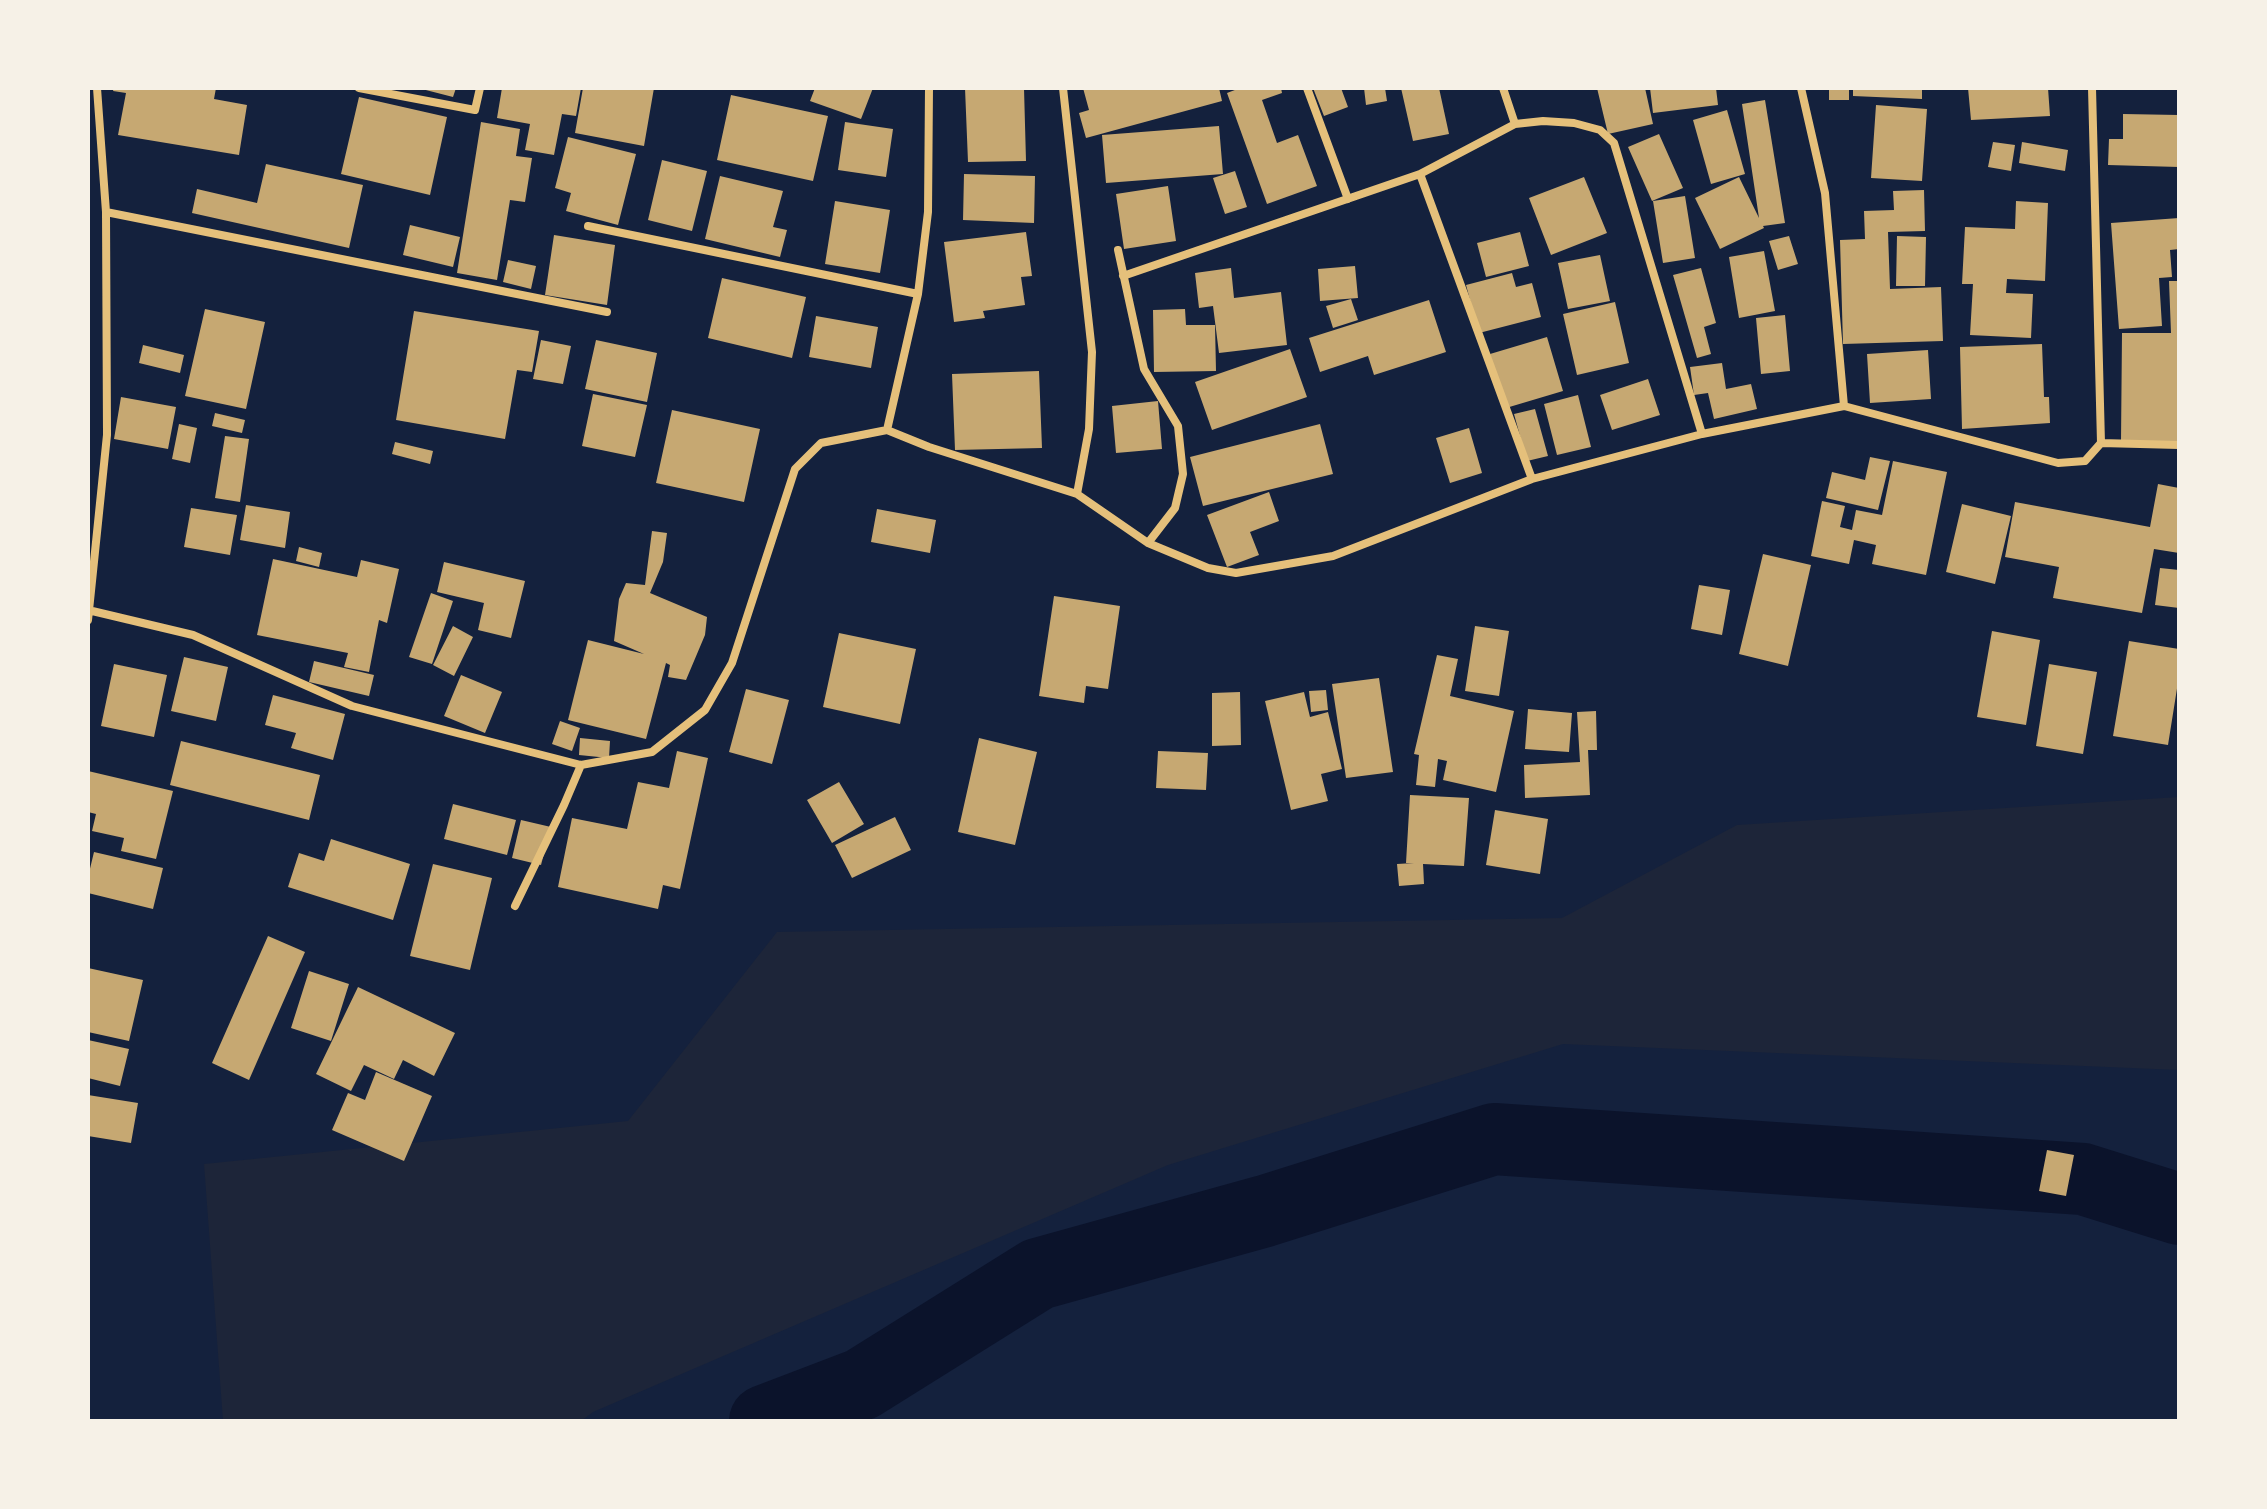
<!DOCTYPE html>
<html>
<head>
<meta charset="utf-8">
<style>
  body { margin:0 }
  #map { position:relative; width:2267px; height:1509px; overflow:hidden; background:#14213d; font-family:Jost,sans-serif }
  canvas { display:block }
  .frame { position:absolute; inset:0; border:90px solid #f6f1e7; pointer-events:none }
</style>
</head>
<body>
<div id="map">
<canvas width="2267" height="1509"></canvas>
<div class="frame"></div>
</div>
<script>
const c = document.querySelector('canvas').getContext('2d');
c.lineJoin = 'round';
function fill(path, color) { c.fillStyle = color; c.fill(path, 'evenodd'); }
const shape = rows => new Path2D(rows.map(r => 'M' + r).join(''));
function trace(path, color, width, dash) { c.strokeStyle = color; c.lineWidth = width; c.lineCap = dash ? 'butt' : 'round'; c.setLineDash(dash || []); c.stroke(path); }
const green = shape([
  [2179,797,2179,1070,1563,1044,1168,1165,593,1412,581,1421,223,1421,204,1164,628,1121,777,932,1562,918,1737,825]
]);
const river = shape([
  [765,1421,862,1384,1038,1274,1265,1211,1494,1139,2083,1179,2179,1209]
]);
const building = shape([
  [114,88,216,88,214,99,247,105,239,155,118,135,126,93,113,91],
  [418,88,456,88,453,97],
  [502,88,581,88,576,116,562,114,554,155,525,150,530,124,497,118],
  [583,88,654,88,644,146,575,133],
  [815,88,873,88,861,119,810,101],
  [965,88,1024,88,1026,161,968,162],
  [1083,88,1219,88,1222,101,1086,138,1079,113,1089,110],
  [1240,88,1281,88,1282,93,1262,100,1277,143,1298,135,1317,186,1267,204,1227,93],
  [1313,88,1341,88,1348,107,1324,116],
  [1364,88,1385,88,1387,101,1366,105],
  [1401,88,1439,88,1449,134,1413,141],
  [1597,88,1645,88,1653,124,1608,134],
  [1650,88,1716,88,1718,105,1653,113],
  [1829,88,1849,88,1849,100,1829,100],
  [1853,88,1922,88,1922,99,1853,96],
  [1968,88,2048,88,2050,116,1971,120],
  [731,95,828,116,813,181,717,160],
  [359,97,447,117,430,195,341,174],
  [1765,100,1785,223,1763,226,1764,228,1720,249,1695,198,1739,177,1759,218,1742,104],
  [1876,105,1927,109,1922,181,1871,178],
  [1727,110,1745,174,1711,184,1693,120],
  [2123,114,2179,115,2179,167,2108,165,2109,139,2123,139],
  [481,122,520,129,516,156,532,158,525,202,510,200,497,280,457,273],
  [845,122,893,129,886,177,838,170],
  [1219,126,1223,174,1106,183,1102,135],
  [1659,134,1683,188,1652,201,1628,147],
  [568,137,636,154,618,225,566,211,571,193,555,188],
  [1993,142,2015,145,2011,171,1988,167],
  [2022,142,2068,150,2065,171,2019,163],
  [662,160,707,171,692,231,648,220],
  [266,164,363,185,349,248,192,213,197,189,257,203],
  [1235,171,1247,207,1225,214,1213,178],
  [964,174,1035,176,1034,223,963,220],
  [720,176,783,191,773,227,787,230,780,257,705,239],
  [1584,177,1607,233,1551,255,1529,198],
  [1168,186,1176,241,1124,249,1116,194],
  [1924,190,1925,231,1888,232,1890,289,1941,287,1943,341,1843,344,1840,240,1865,239,1864,211,1894,210,1893,191],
  [1685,196,1695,258,1663,263,1653,201],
  [835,201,890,210,880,273,825,264],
  [2016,201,2048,203,2045,281,2007,279,2006,293,2033,294,2031,338,1970,335,1973,284,1962,284,1965,227,2015,229],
  [2179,218,2179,249,2170,250,2172,277,2159,278,2162,326,2119,329,2111,223],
  [410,225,460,237,453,267,403,255],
  [1026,232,1032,276,1021,277,1025,305,983,311,985,318,954,322,944,242],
  [1520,232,1529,266,1486,277,1477,243],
  [554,235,615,245,607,305,545,295],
  [1789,236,1798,264,1778,270,1769,241],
  [1897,236,1926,237,1925,286,1896,286],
  [1764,251,1775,311,1739,318,1729,257],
  [1600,255,1610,301,1568,309,1558,263],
  [508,260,536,266,531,289,503,282],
  [1355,266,1358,298,1320,301,1318,269],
  [1231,268,1234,298,1281,292,1287,345,1219,353,1213,306,1199,308,1195,273],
  [1701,268,1716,323,1704,327,1711,354,1697,358,1673,275],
  [1512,273,1516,287,1532,283,1541,317,1479,333,1466,285],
  [722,278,806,297,792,358,708,338],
  [2169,281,2179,281,2179,442,2121,441,2122,333,2171,333],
  [1351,299,1358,320,1333,328,1326,306],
  [1429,300,1446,352,1374,375,1368,356,1320,372,1309,338],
  [1615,302,1629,363,1577,375,1563,314],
  [205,309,265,322,246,409,185,396],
  [1185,309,1186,325,1215,325,1216,371,1154,372,1153,310],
  [414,311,539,331,532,372,517,370,505,439,396,420],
  [1785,315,1790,371,1761,374,1756,318],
  [816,316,878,327,871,368,809,357],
  [1547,337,1563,391,1506,408,1490,354],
  [541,340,571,346,563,384,533,379],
  [596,340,657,353,647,402,585,389],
  [2042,344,2044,397,2049,397,2050,423,1962,429,1960,347],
  [143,345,184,355,180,373,139,363],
  [1290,349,1307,397,1212,430,1195,382],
  [1928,350,1931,399,1870,403,1867,354],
  [1722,363,1726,389,1751,384,1757,409,1714,419,1708,393,1694,395,1690,367],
  [1039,371,1042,448,955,450,952,374],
  [1648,379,1660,415,1612,430,1600,395],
  [593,394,647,405,635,457,582,446],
  [1578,395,1591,447,1557,455,1544,404],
  [121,397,176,407,168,449,114,439],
  [1158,401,1162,449,1116,453,1112,406],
  [1535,409,1548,456,1527,461,1514,414],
  [672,410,760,429,744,502,656,483],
  [215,413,245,420,242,433,212,426],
  [179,424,197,428,190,463,172,459],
  [1320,424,1333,474,1203,506,1190,457],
  [1469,428,1482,473,1450,483,1436,438],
  [225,436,249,439,240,502,215,498],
  [395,442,433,451,430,464,392,454],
  [1870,457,1890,461,1878,510,1826,498,1832,472,1865,480],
  [1893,461,1947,472,1926,575,1872,564,1876,545,1854,540,1849,564,1811,556,1822,501,1845,506,1840,527,1852,530,1856,510,1882,515],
  [2158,484,2179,488,2179,553,2154,549,2142,613,2053,598,2059,567,2005,557,2015,502,2150,527],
  [1269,492,1279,521,1250,532,1259,555,1227,567,1207,515],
  [1962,504,2011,516,1995,584,1946,572],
  [246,505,290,512,285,548,240,540],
  [191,508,237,515,230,555,184,547],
  [877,509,936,520,930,553,871,542],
  [652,531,667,533,663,562,650,593,707,617,705,635,686,680,668,677,670,665,666,663,646,739,568,720,588,640,644,654,614,641,619,599,626,583,645,585],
  [299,547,322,553,319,567,296,561],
  [1763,554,1811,565,1788,666,1739,654],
  [273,559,357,577,361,560,399,569,387,623,379,620,369,672,344,667,348,653,257,635],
  [444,562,525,581,511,638,478,630,484,603,437,592],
  [2160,568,2179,570,2179,608,2155,605],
  [1699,585,1730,590,1722,635,1691,629],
  [431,593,453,601,432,664,409,657],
  [1054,596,1120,606,1108,689,1086,686,1084,703,1039,696],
  [453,626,473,637,454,676,433,665],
  [1475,626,1509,631,1499,696,1465,691],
  [1992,631,2040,640,2026,725,1977,717],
  [839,633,916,649,900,724,823,707],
  [2129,641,2179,649,2179,676,2168,745,2113,736],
  [1437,655,1458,659,1450,696,1514,711,1496,792,1443,780,1447,761,1438,759,1435,787,1416,785,1419,755,1414,754],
  [184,657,228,667,216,721,171,711],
  [314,661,374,675,369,696,309,682],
  [114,664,167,675,154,737,101,726],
  [2049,664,2097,672,2083,754,2036,746],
  [461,675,502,692,485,733,444,716],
  [1379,678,1393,772,1346,778,1332,684],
  [746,689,789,700,772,764,729,752],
  [1326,690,1328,710,1311,712,1309,691],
  [1240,692,1241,745,1212,746,1212,693],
  [1304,692,1310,717,1328,712,1342,769,1321,774,1328,801,1291,810,1265,701],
  [273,695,345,714,333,760,291,748,296,733,265,725],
  [1528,709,1572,713,1569,752,1525,749],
  [1596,711,1597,750,1588,750,1590,795,1525,798,1524,765,1580,762,1577,712],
  [560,721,580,728,572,751,552,744],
  [580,738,610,741,609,758,579,755],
  [979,738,1037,752,1015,845,958,832],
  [181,741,320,775,309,820,170,785],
  [677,751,708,758,680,889,663,885,658,909,558,887,572,818,627,829,638,782,669,788],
  [1158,751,1208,753,1206,790,1156,788],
  [88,771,173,791,156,859,121,851,124,838,92,831,96,814,88,812],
  [839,782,864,824,832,843,807,800],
  [1410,795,1469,798,1464,866,1423,864,1424,884,1399,886,1397,864,1414,863,1406,863],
  [453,804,516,820,507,855,444,839],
  [1495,810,1548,819,1540,874,1486,865],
  [895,817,911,850,852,878,835,845],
  [521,820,551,827,541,865,512,858],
  [331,839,410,864,393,920,288,887,299,853,324,861],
  [94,852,163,868,153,909,88,893,88,877],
  [433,864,492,878,470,970,410,956],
  [268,936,305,952,249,1080,212,1063],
  [88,968,143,980,129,1041,88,1032],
  [309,971,349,984,331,1041,291,1028],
  [358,987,455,1033,434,1076,403,1060,394,1079,364,1065,351,1091,316,1074],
  [88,1040,129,1049,120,1086,88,1078],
  [376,1072,432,1096,404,1161,332,1130,348,1093,365,1100],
  [88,1095,138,1103,131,1143,88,1136],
  [2047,1150,2074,1155,2066,1196,2039,1191]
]);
const minor = shape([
  [359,88,475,110,480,88],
  [929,88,928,212,918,294,887,430,929,447,1077,494,1148,543,1208,568,1236,573,1333,556,1532,479,1702,434,1844,406,2058,463,2085,461,2101,443,2179,445],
  [1063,88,1092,352,1089,429,1077,494],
  [1307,88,1348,199],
  [1503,88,1515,124],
  [1801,88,1825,193,1844,406],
  [2092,88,2101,443],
  [1420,174,1532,479],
  [106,212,607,312],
  [588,226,918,294],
  [1118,250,1144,369,1178,426,1183,474,1175,508,1148,543],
  [1123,276,1420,174,1515,124,1543,121,1574,123,1600,130,1614,143,1702,434],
  [88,610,193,635,352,706,515,748,581,765,652,752,705,710,732,663,795,469,821,443,887,430],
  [88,620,107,435,106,212,97,88],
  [515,906,564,805,581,765]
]);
fill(green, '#1d2539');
trace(river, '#0b132b', 72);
fill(building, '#c6a872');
trace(minor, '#e5c07b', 8);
</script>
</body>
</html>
